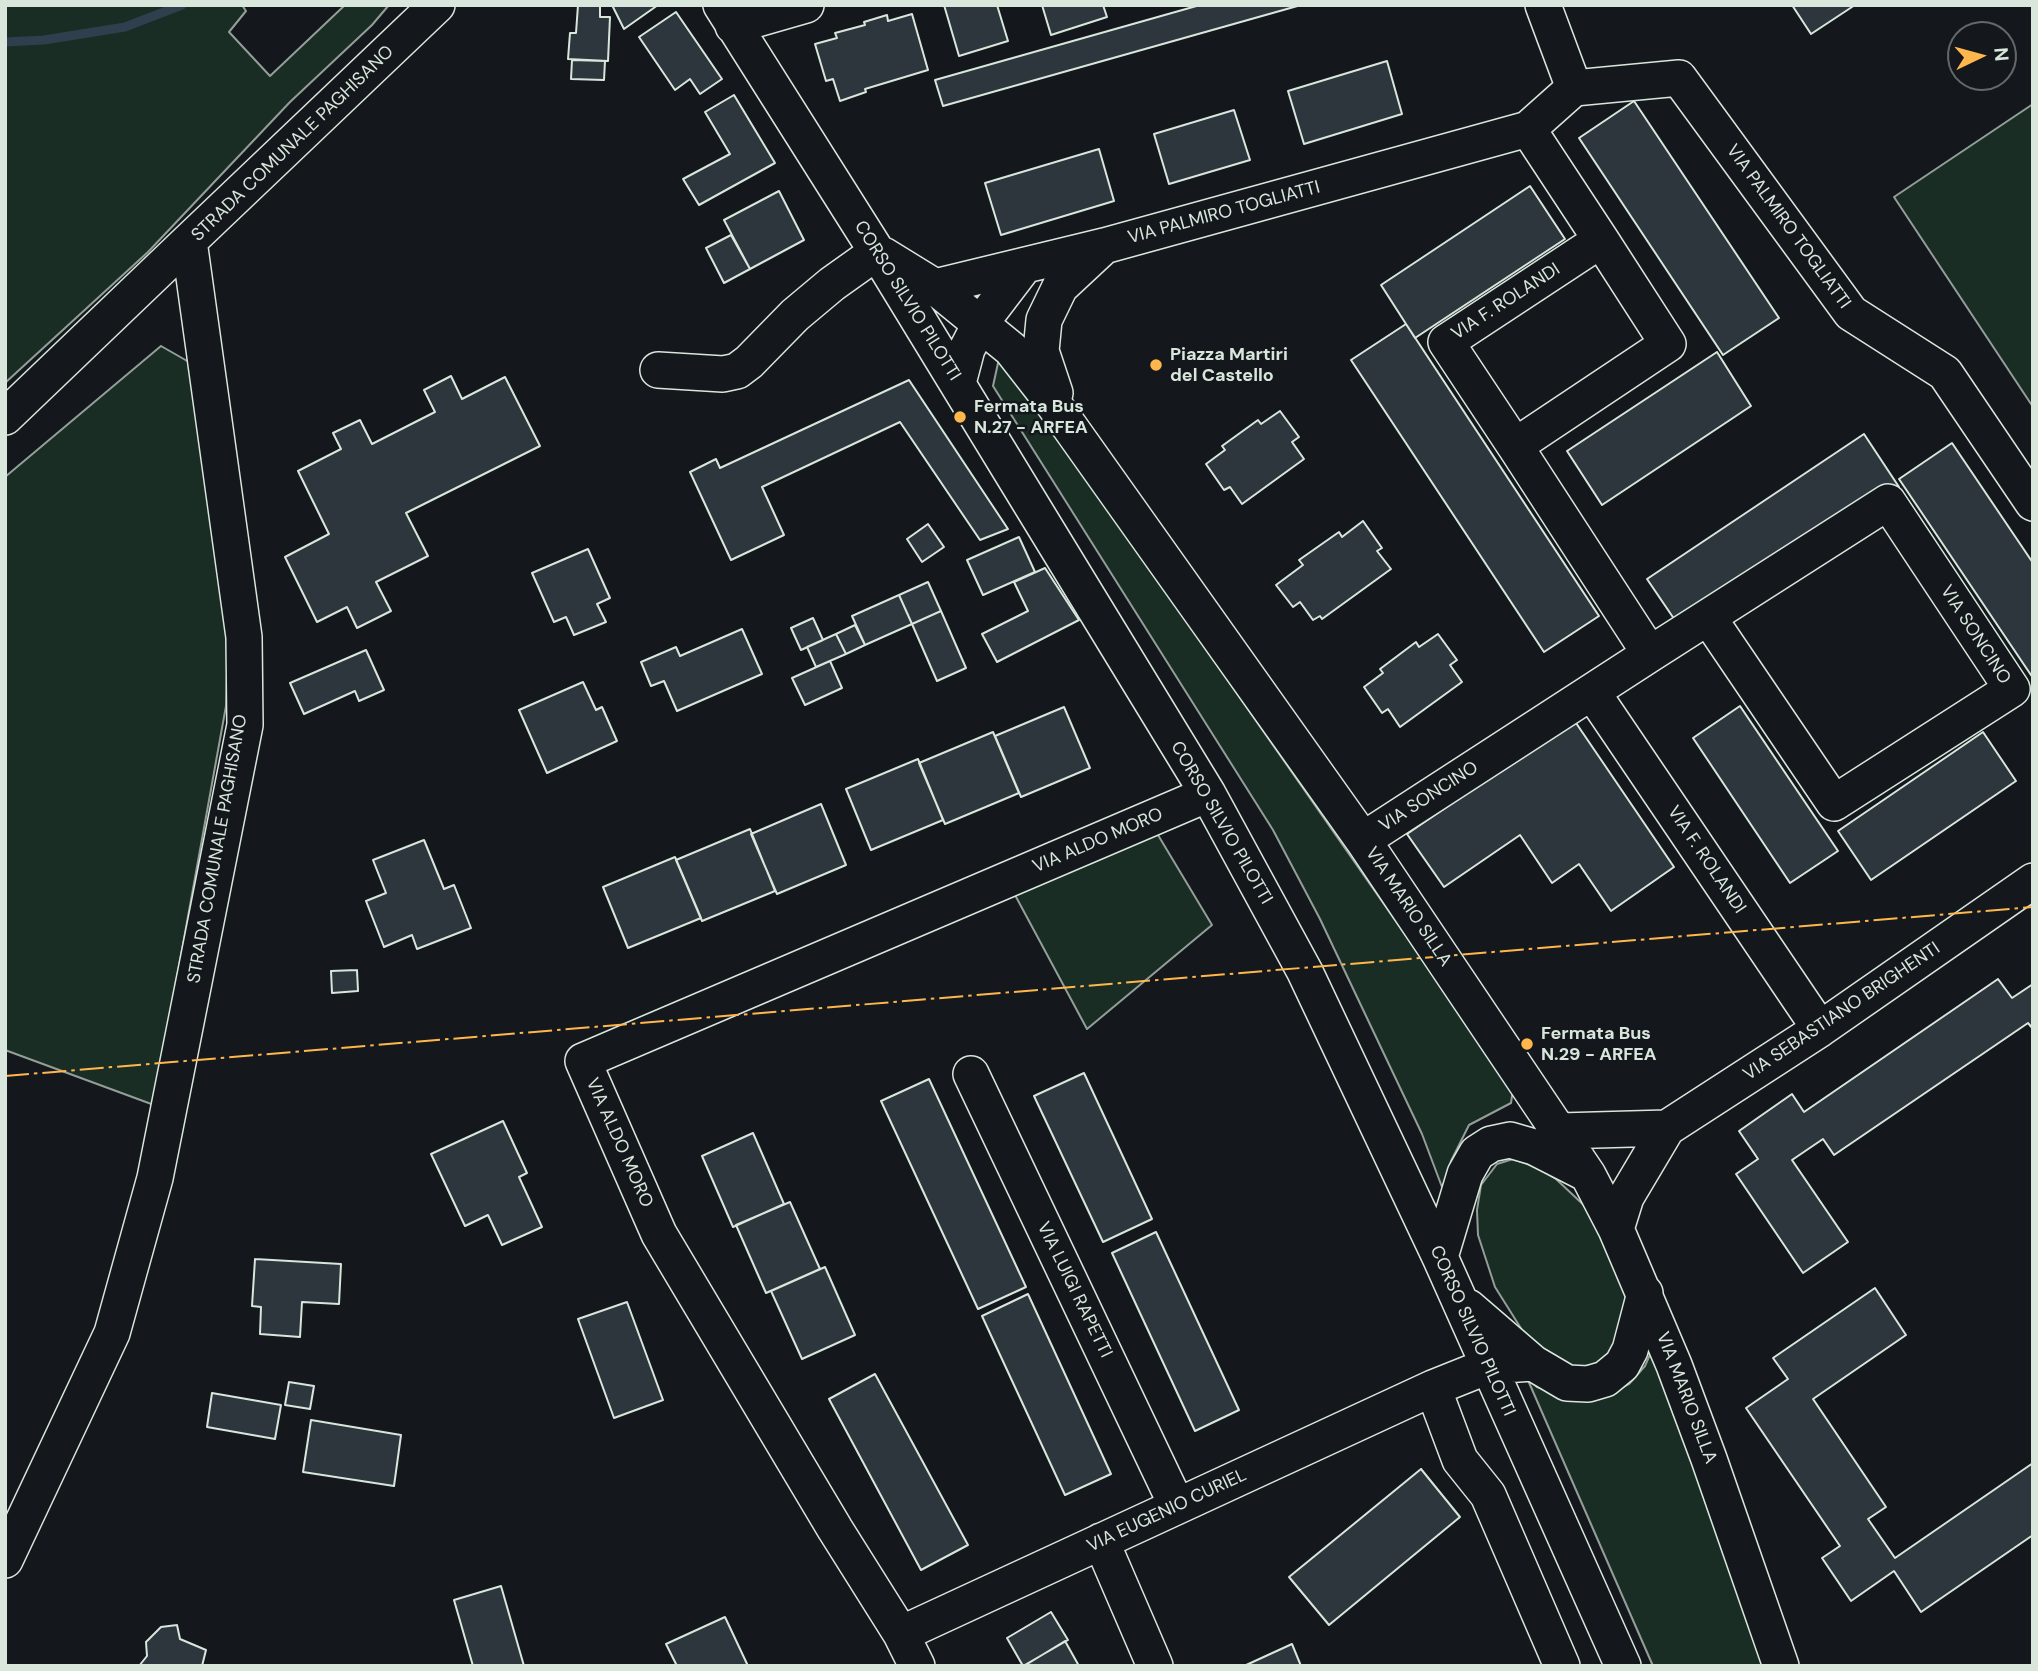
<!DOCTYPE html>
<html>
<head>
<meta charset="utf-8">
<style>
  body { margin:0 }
  #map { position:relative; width:2038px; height:1671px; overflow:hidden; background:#14181c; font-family:"DM Sans",sans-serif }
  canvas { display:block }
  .frame { position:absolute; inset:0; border:7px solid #d8e6dc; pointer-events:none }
  .north { position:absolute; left:1947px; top:21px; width:70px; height:70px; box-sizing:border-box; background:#14181c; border:2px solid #626a69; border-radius:50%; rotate:85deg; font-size:19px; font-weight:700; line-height:28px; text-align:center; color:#d8e6dc }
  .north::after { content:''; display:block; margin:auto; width:24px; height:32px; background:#ffb74d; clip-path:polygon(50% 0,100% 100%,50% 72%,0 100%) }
</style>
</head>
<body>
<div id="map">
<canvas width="2038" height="1671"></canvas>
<div class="frame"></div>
<div class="north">N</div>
</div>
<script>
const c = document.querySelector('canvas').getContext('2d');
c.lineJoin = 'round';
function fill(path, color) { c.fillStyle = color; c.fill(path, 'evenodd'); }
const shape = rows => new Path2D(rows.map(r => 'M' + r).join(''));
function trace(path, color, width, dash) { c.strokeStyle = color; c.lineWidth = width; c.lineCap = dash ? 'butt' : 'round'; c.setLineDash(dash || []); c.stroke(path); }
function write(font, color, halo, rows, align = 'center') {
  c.font = font + ' "DM Sans",sans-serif'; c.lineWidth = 5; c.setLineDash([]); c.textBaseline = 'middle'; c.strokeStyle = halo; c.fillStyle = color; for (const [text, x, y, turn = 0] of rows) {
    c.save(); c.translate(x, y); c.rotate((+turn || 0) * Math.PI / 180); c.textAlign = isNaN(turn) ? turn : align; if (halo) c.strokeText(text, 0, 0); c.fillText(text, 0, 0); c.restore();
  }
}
const green = shape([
  [5,5,242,5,246,11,229,32,270,76,345,5,389,5,372,25,290,102,148,252,5,383,5,5],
  [2033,104,2033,407,1894,197,2033,104],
  [161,346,189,362,228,645,226,706,154,1105,5,1050,5,477,161,346],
  [1000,354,1513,1089,1511,1103,1469,1125,1451,1161,1445,1195,1422,1134,1320,919,1273,830,993,386,1000,354],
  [1155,830,1212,925,1087,1029,1015,895,1155,830],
  [1513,1159,1536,1167,1556,1179,1589,1210,1625,1291,1626,1316,1621,1349,1590,1368,1570,1366,1546,1352,1522,1330,1495,1287,1478,1235,1477,1210,1481,1185,1497,1164,1513,1159],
  [1654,1345,1767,1666,1653,1666,1527,1378,1537,1387,1572,1398,1608,1396,1629,1384,1645,1366,1654,1345]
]);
const stream = shape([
  [5,42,44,40,125,27,182,5]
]);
const building = shape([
  [578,5,600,5,600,17,610,17,608,61,568,59,570,33,576,33,578,5],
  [612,5,658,5,624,29,612,5],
  [944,5,997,5,1008,41,959,56,944,5],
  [1042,5,1103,5,1107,17,1051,35,1042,5],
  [1200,5,1301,5,943,106,935,80,1200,5],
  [1792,5,1855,5,1811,34,1792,5],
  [676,12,722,79,700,94,690,79,675,90,639,37,676,12],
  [912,14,928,70,865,89,866,92,840,101,833,79,826,81,815,44,837,38,835,33,865,25,864,22,887,15,888,21,912,14],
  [572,60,605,61,604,80,571,79,572,60],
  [1387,61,1402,114,1304,144,1288,91,1387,61],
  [734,95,775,163,699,205,683,179,730,154,705,112,734,95],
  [1634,101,1779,318,1723,355,1579,138,1634,101],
  [1234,110,1250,160,1169,184,1154,134,1234,110],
  [1099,149,1114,201,1001,235,985,183,1099,149],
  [1530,186,1565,239,1415,338,1381,285,1530,186],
  [779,191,804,240,750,269,724,220,779,191],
  [731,235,750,269,724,283,706,248,731,235],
  [1406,324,1599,616,1544,652,1351,360,1406,324],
  [1717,352,1751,406,1602,505,1567,451,1717,352],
  [451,376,462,399,505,377,540,446,406,513,428,556,376,582,391,611,357,628,347,607,317,622,285,557,329,534,298,471,341,449,333,433,360,420,372,444,435,412,424,390,451,376],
  [909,380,1008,529,980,540,900,422,762,487,784,535,731,560,690,472,716,459,720,468,909,380],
  [1280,411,1299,437,1292,442,1304,459,1242,504,1230,487,1224,490,1206,464,1225,450,1222,446,1258,420,1261,424,1280,411],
  [1864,434,1899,487,1683,632,1647,579,1864,434],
  [1952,443,2033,563,2033,678,1899,479,1952,443],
  [1363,521,1382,548,1377,551,1391,569,1322,619,1320,616,1313,620,1300,602,1293,607,1276,585,1303,565,1299,560,1339,532,1342,537,1363,521],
  [928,524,944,547,922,562,907,539,928,524],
  [1019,537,1035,572,983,595,967,560,1019,537],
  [588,549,610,598,597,604,606,622,574,635,566,617,554,622,532,573,588,549],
  [1045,568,1079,620,997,662,982,634,1028,611,1014,582,1045,568],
  [928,582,941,611,912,624,899,595,928,582],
  [899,595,912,624,865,645,852,616,899,595],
  [941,611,966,668,937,681,912,624,941,611],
  [813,618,823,640,801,650,791,628,813,618],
  [855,625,865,645,846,654,836,634,855,625],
  [742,629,762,674,677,711,664,681,651,686,641,662,676,647,680,656,742,629],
  [836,634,846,654,816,667,807,647,836,634],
  [1438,634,1457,660,1450,665,1462,682,1400,727,1388,709,1382,713,1364,687,1383,673,1380,669,1416,642,1419,647,1438,634],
  [366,650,384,690,359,701,355,691,304,714,290,683,366,650],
  [830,661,842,688,805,705,792,678,830,661],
  [583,682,596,710,602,707,617,741,547,773,519,710,583,682],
  [1740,706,1838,851,1790,883,1693,738,1740,706],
  [1064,707,1090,768,1021,797,995,736,1064,707],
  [1574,720,1674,867,1611,911,1579,864,1552,883,1520,835,1444,887,1407,834,1574,720],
  [993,732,1019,793,945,824,919,763,993,732],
  [1983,732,2016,781,1871,880,1838,831,1983,732],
  [918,759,943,820,871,850,846,789,918,759],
  [821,804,846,865,777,894,751,834,821,804],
  [750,829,775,891,702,921,676,860,750,829],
  [424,840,444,889,454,885,471,928,417,949,412,935,384,947,366,901,386,893,373,860,424,840],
  [675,857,701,918,628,948,603,887,675,857],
  [357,970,358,991,332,993,331,971,357,970],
  [1998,979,2012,998,2033,984,2033,1029,2028,1023,1834,1155,1823,1139,1792,1160,1848,1242,1803,1273,1736,1174,1758,1159,1739,1131,1792,1094,1804,1112,1998,979],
  [1084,1073,1152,1219,1103,1242,1034,1096,1084,1073],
  [929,1079,1026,1287,978,1309,881,1101,929,1079],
  [503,1121,527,1173,519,1177,542,1227,502,1245,488,1215,465,1226,431,1154,503,1121],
  [753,1133,784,1204,733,1227,702,1156,753,1133],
  [790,1202,820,1269,766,1293,736,1225,790,1202],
  [1156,1232,1239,1410,1195,1431,1112,1253,1156,1232],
  [255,1259,341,1264,339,1304,302,1302,300,1337,260,1334,261,1307,252,1306,255,1259],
  [825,1267,855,1335,802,1359,771,1291,825,1267],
  [1875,1288,1906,1335,1813,1399,1886,1507,1868,1519,1895,1558,2033,1463,2033,1535,1921,1612,1894,1571,1851,1601,1822,1558,1840,1546,1746,1408,1788,1379,1773,1358,1875,1288],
  [1028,1294,1111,1474,1065,1495,982,1316,1028,1294],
  [627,1302,663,1400,614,1418,578,1319,627,1302],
  [875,1374,968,1545,921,1570,829,1399,875,1374],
  [289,1382,314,1386,310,1409,285,1405,289,1382],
  [212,1393,281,1405,275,1439,207,1427,212,1393],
  [311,1420,401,1435,394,1486,303,1472,311,1420],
  [1421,1469,1460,1517,1329,1625,1289,1577,1421,1469],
  [501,1586,524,1666,473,1666,454,1600,501,1586],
  [1051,1612,1068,1640,1023,1666,1007,1638,1051,1612],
  [725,1617,748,1666,677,1666,666,1644,725,1617],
  [177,1625,180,1639,206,1650,202,1666,139,1666,147,1656,146,1642,161,1627,177,1625],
  [1065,1641,1079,1666,1024,1666,1065,1641],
  [1292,1644,1301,1666,1244,1666,1292,1644]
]);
const minor = shape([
  [721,5,877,252,1208,794,1305,972,1440,1257,1623,1666],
  [1543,5,1574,88,1679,78,1851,313,1945,373,2033,503],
  [733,26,806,5],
  [1528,129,1601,240,1668,344,1515,446,1446,342,1601,240],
  [883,255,935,287,1011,349,1050,399,1363,840,1588,1175,1616,1229,1674,1365,1709,1459,1781,1666],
  [935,287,1104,246,1528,129,1574,88],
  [658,370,723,374,737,371,749,362,795,315,832,284,877,252],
  [958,383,967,349,980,324,1025,265],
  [1055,393,1041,351,1044,320,1060,287,1104,246],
  [5,417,189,241],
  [1515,446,1650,654],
  [1592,692,1820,1029],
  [1363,840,1650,654,1708,617,1888,502,2012,689,1834,803,1708,617],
  [971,1074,1177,1506],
  [1560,1131,1667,1128],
  [1616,1229,1626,1197,1667,1128,1820,1029,2033,881],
  [1440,1257,1465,1174,1477,1153,1491,1144,1510,1140,1534,1147,1585,1173],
  [1468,1307,1533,1363,1567,1383,1588,1384,1605,1379,1622,1365,1630,1350,1645,1293],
  [1433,1388,1460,1460,1488,1495,1562,1666],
  [1101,1541,1155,1666],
  [5,1560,112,1333,155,1178,245,725,244,637,189,241,437,5],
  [901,1634,1433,1388,1488,1366,1533,1363],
  [917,1666,901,1634,835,1529,659,1234,583,1061,1208,794]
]);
const power = shape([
  [5,1076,2033,907]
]);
const markers = [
  [1156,365,7,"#ffb74d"],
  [960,417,7,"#ffb74d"],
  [1527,1044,7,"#ffb74d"]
];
const streetNames = [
  ["STRADA COMUNALE PAGHISANO",293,144,-44],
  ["VIA PALMIRO TOGLIATTI",1224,213,-15],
  ["VIA PALMIRO TOGLIATTI",1788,227,54],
  ["CORSO SILVIO PILOTTI",907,301,58],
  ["VIA F. ROLANDI",1506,302,-33],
  ["VIA SONCINO",1975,635,57],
  ["VIA SONCINO",1429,797,-33],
  ["CORSO SILVIO PILOTTI",1221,823,60],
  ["VIA ALDO MORO",1098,841,-23],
  ["STRADA COMUNALE PAGHISANO",218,849,-80],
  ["VIA F. ROLANDI",1706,860,56],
  ["VIA MARIO SILLA",1408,907,56],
  ["VIA SEBASTIANO BRIGHENTI",1842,1012,-34],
  ["VIA ALDO MORO",619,1143,66],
  ["VIA LUIGI RAPETTI",1074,1290,64],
  ["CORSO SILVIO PILOTTI",1472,1331,66],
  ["VIA MARIO SILLA",1686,1398,69],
  ["VIA EUGENIO CURIEL",1167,1511,-25]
];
const poiNames = [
  ["Piazza Martiri",1170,355],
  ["del Castello",1170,376],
  ["Fermata Bus",974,407],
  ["N.27 - ARFEA",974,428],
  ["Fermata Bus",1541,1034],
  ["N.29 - ARFEA",1541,1055]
];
fill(green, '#1a2d24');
trace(green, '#939e99', 2);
trace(stream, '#2f3f4d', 9);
fill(building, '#2c363c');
trace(building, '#d8e6dc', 2);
trace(minor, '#d8e6dc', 38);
trace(minor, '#14181c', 35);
trace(power, '#ffb74d', 2, [24, 5, 3.5, 5]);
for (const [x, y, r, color] of markers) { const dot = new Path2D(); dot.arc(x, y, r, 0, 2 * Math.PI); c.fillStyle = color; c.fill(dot); trace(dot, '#14181c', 2.5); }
write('18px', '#d8e6dc', '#14181c', streetNames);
write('bold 18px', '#d8e6dc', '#14181c', poiNames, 'left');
</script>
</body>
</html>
